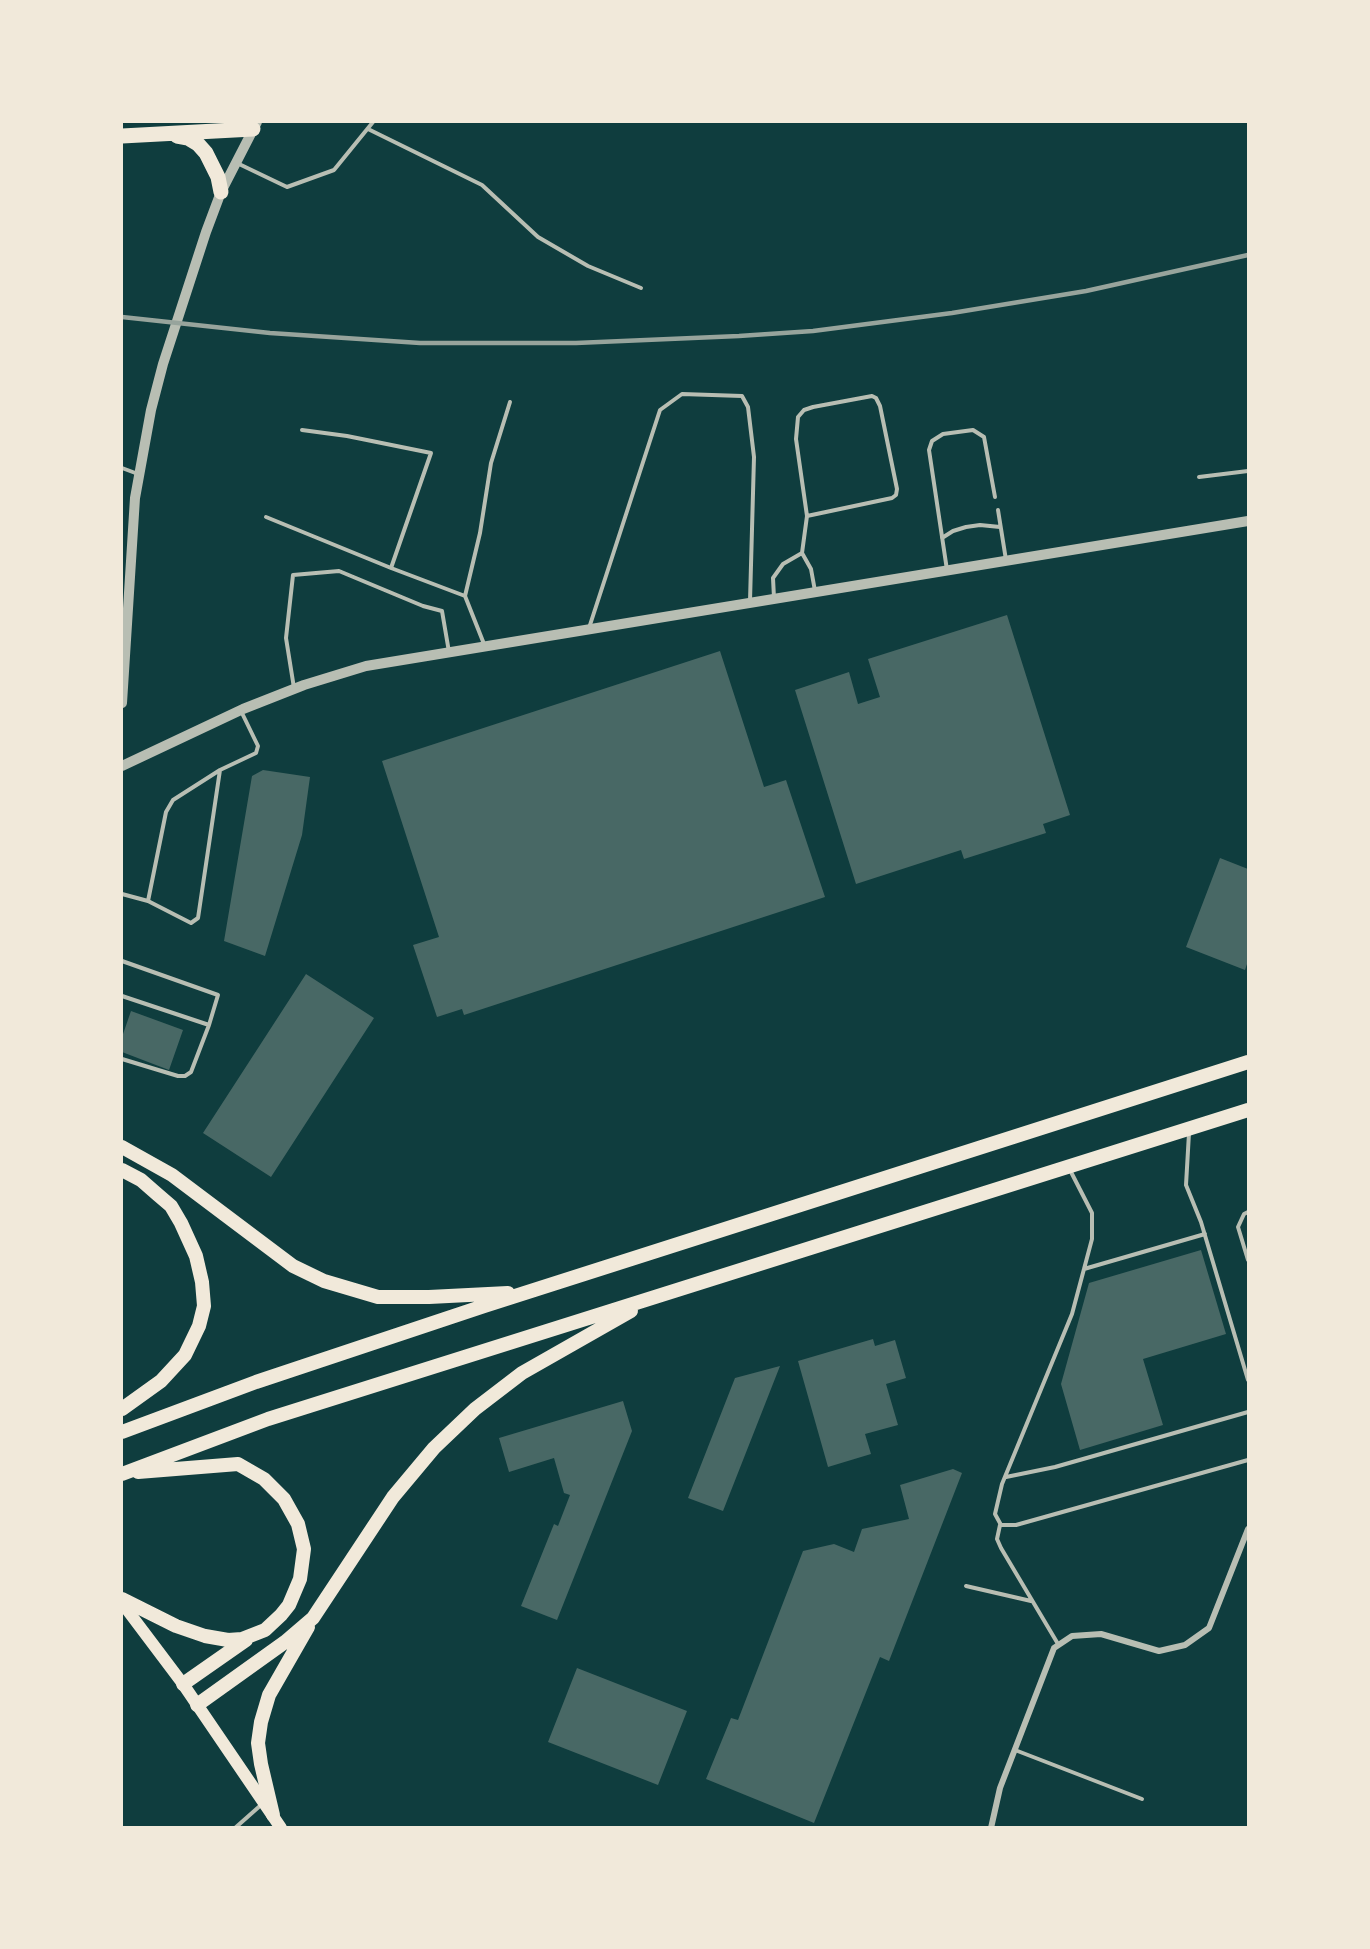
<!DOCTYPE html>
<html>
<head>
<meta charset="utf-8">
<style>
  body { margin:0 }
  #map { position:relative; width:1370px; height:1949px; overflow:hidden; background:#0f3d3e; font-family:"DejaVu Sans",sans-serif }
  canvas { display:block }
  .frame { position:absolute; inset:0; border:123px solid #f1e9da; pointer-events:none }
</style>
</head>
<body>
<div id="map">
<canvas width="1370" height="1949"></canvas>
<div class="frame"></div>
</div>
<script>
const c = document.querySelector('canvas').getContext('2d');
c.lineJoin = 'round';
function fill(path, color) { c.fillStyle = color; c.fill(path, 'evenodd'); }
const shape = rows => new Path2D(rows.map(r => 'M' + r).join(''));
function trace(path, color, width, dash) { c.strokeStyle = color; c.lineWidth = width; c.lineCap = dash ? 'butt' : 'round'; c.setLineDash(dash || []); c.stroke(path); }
const building = shape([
  [1007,615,1070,815,1043,824,1046,833,964,859,961,850,856,884,795,690,849,672,858,704,880,697,868,659],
  [720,651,764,787,786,780,825,897,464,1015,462,1009,437,1017,413,945,439,937,382,761],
  [263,770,310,777,302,835,265,956,224,941,252,776],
  [1220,858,1248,869,1248,961,1245,970,1186,947],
  [306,974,374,1018,271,1177,203,1133],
  [131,1011,183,1030,169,1070,122,1052,122,1037],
  [1201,1250,1226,1334,1143,1359,1163,1425,1080,1450,1061,1384,1089,1283],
  [873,1339,875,1346,895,1340,906,1378,886,1384,898,1425,865,1434,871,1454,828,1467,798,1361],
  [780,1366,723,1511,688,1498,735,1378],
  [623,1401,632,1431,557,1620,521,1606,554,1524,558,1526,570,1495,564,1493,554,1458,509,1472,499,1438],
  [953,1469,962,1473,889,1661,880,1657,814,1823,706,1779,731,1718,738,1720,803,1551,834,1544,854,1552,862,1529,909,1519,900,1485],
  [577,1668,687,1711,658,1785,548,1742]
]);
const service = shape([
  [368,129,482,185,538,237,588,266,641,288],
  [239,164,287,187,334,170,373,122],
  [302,430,347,436,431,453,391,568,465,596],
  [122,468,138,474],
  [1199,477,1248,471],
  [998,510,1006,560],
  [266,517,391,568],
  [942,538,953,531,966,527,980,525,1000,527],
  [802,553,807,516,796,439,798,417,804,410,813,407,872,396,876,398,880,406,897,489,896,495,892,498,807,516],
  [947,570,929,450,932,441,943,434,973,430,984,437,995,497],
  [774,598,773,578,783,564,802,553,811,569,815,591],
  [589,628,660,410,682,394,742,396,748,407,754,457,750,601],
  [484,644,465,596,480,533,491,463,510,402],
  [294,688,286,638,293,575,339,571,423,606,442,611,449,652],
  [122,894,148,901,191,923,198,918,220,770,256,753,258,746,241,711],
  [148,901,166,812,173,800,220,770],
  [122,961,218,995,209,1025],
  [122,996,209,1025,191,1072,185,1076,178,1076,122,1059],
  [1189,1133,1186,1185,1201,1222,1248,1380],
  [1070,1170,1092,1213,1092,1239,1072,1314,1002,1484,995,1514,1001,1525,1016,1525,1248,1460],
  [1248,1212,1244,1214,1238,1227,1248,1260],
  [1084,1269,1205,1234],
  [1006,1477,1055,1467,1248,1412],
  [1000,1525,997,1539,1001,1548,1058,1644],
  [966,1586,1031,1601],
  [1015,1750,1142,1799],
  [235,1828,261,1805]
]);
const minor = shape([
  [991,1828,1000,1788,1054,1648,1072,1636,1101,1634,1159,1651,1185,1645,1209,1628,1248,1529]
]);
const tertiary = shape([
  [122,703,135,498,151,410,163,364,206,232,221,192,257,122],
  [122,766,243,709,304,685,366,666,1248,521]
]);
const secondary = shape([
  [122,1603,183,1684,281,1828]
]);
const trunk = shape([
  [122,1147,172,1175,293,1266,324,1281,378,1297,429,1297,508,1293],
  [122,1170,141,1180,157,1194,171,1206,181,1223,196,1256,202,1282,204,1306,199,1326,185,1355,161,1381,122,1409],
  [122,1432,256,1382,484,1306,1248,1062],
  [122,1474,268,1419,1248,1110],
  [122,1599,176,1626,205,1636,228,1640,242,1639,265,1630,281,1615,289,1605,300,1579,304,1549,298,1524,284,1499,264,1479,238,1464,138,1472],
  [183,1684,246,1640],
  [197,1705,285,1642,313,1618,393,1497,434,1448,475,1409,522,1373,631,1311],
  [273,1815,261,1764,258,1743,261,1722,269,1695,308,1627]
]);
const motorway = shape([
  [122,136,253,129],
  [177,136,188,138,198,144,206,153,218,177,221,192]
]);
const rail = shape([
  [122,317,270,333,420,343,576,343,739,336,813,331,952,313,1086,291,1248,255]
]);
fill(building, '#486865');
trace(service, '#b8beb3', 4);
trace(minor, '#b8beb3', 6);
trace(tertiary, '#b8beb3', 10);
trace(secondary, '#f1e9da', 12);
trace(trunk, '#f1e9da', 14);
trace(motorway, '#f1e9da', 15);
trace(rail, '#97a49c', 4.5);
</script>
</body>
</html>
